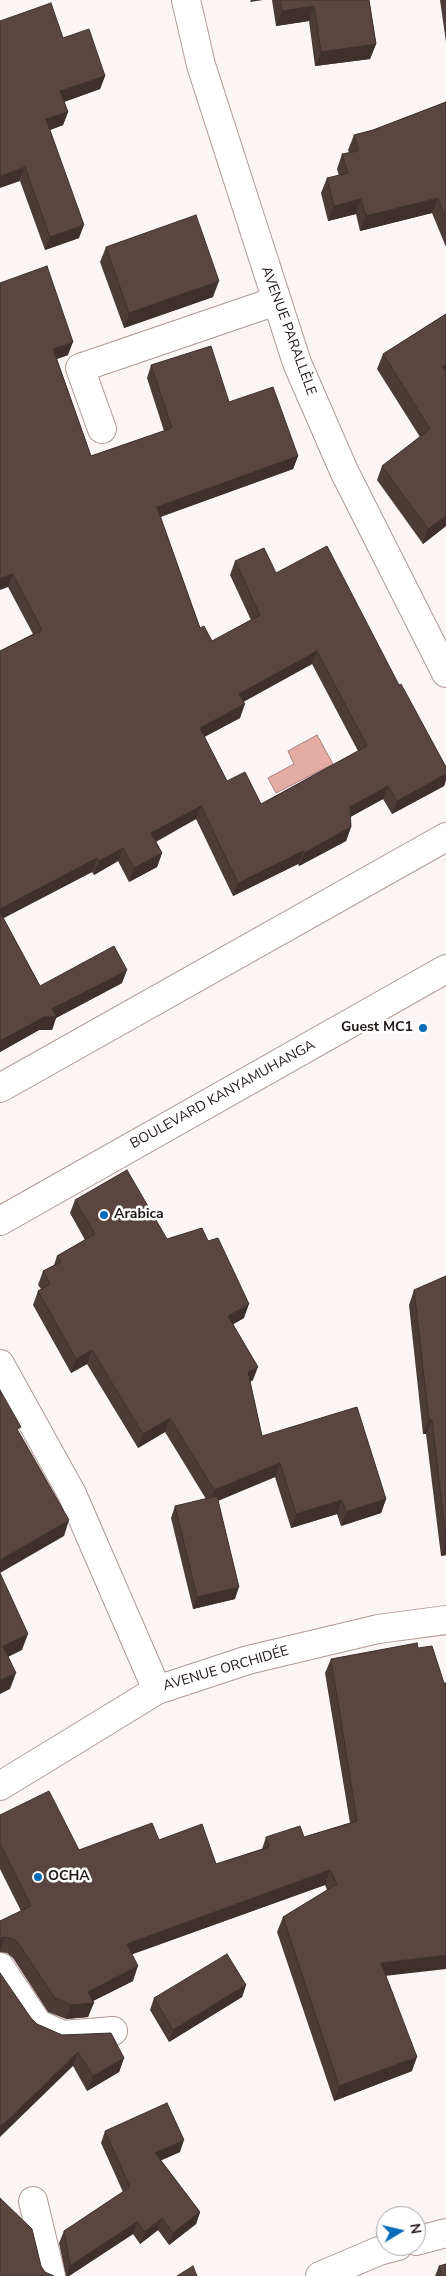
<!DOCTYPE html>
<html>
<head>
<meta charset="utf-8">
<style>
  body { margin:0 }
  #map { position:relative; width:446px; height:2276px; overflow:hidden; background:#fbf6f5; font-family:"Nunito Sans",sans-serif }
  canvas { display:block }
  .north { position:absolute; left:376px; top:2206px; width:50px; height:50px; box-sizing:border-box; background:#fff; border:1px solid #a6a2a2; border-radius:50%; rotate:81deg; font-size:14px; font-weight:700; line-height:20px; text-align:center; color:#201716 }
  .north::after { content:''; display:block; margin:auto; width:18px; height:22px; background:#076cb8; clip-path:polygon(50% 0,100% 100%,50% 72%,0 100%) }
</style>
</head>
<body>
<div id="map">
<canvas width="446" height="2276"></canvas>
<div class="north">N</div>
</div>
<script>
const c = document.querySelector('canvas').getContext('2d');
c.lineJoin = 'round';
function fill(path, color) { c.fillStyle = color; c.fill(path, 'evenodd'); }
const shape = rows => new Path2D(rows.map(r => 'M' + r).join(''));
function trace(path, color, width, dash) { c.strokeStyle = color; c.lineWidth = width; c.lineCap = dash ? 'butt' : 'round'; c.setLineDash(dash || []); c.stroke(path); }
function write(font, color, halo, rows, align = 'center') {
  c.font = font + ' "Nunito Sans",sans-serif'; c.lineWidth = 5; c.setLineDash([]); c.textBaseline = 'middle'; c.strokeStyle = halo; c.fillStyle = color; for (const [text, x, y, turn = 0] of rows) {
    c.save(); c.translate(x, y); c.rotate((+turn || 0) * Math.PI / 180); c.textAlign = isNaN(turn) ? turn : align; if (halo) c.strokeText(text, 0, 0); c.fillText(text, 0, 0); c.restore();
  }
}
const water = shape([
  [317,735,333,764,276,793,268,778,294,764,288,751,317,735]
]);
const minor = shape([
  [186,0,201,65,297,363,344,471,446,673],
  [102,429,80,368,276,301],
  [0,1364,72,1494,157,1690],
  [0,1786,157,1690,248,1660,378,1629,446,1620],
  [0,1967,38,2024,63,2035,113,2031],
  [33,2201,51,2276],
  [416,2241,446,2233],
  [320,2276,379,2251,398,2246]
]);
const major = shape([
  [0,1088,446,837],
  [0,1221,446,969]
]);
const wall = shape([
  [272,0,369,0,376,44,370,59,315,66,309,21,276,26],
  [440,0,446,0,446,42],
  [63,38,105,76,100,89,64,102,68,112,63,125,50,130,79,238,45,250,20,181],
  [446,102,446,247,432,213,360,231,356,214,328,221,321,193,327,178,339,176,337,169,342,154,349,153,348,150,354,135,373,130],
  [106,247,213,297,124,328,100,262],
  [0,283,68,355,57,359,91,456,164,431,147,378,151,365,229,402,298,456,293,469,160,517,200,628,212,641,251,620,230,575,235,561,276,573,399,685,446,767,446,780,444,786,392,814,383,799,350,817,351,827,346,841,299,866,298,864,233,896,196,819,156,842,162,853,157,867,129,882,118,861,94,875,92,872,3,918,40,986,122,983,56,1018,52,1030,39,1030,0,1052,0,651,33,634,8,587],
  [312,664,358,751,261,804,227,781,204,737,240,718,243,702],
  [446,314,446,526,423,544,377,480,382,466,420,437,377,369,383,354],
  [75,1200,167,1239,244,1318,233,1324,253,1380,250,1382,262,1436,386,1499,381,1513,341,1526,337,1514,291,1528,275,1477,218,1501,235,1599,193,1609,171,1518,175,1506,206,1499,165,1432,138,1448,87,1364,71,1373,33,1305,38,1291,41,1289,38,1285,43,1271,54,1265,57,1256,85,1240,70,1213],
  [446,1276,446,1555,441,1556,426,1434,423,1434,409,1305,414,1290],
  [331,1659,386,1976,412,2071,334,2101,277,1932,283,1917,327,1890,325,1885,132,1954,133,1981,93,2001,88,2017,66,2019,48,2012,13,1958,7,1953,0,1952,0,1921,21,1911,0,1869,0,1815,79,1850,159,1840,216,1864,262,1849,266,1837,304,1837,350,1823,325,1673],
  [246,1985,242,1997,169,2042,150,2010,154,1998],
  [31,2018,37,2024,62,2035,124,2058,119,2072,87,2091,73,2066],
  [105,2131,180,2152,161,2160,200,2212,196,2224,169,2245,158,2230,140,2244,133,2234,69,2276,66,2276,59,2243,64,2231,123,2192,101,2143],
  [439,2266,446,2276,435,2276]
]);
const shadedWall = shape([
  [251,0,263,0,250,2],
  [314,6,309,21,276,26,282,11],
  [376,44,370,59,315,66,321,52],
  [105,76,100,89,55,105,60,91],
  [68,112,63,125,42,133,46,119],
  [25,167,20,181,0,188,0,176],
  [438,198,432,213,360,231,366,216],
  [361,199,356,214,328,221,334,206],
  [84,225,79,238,45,250,50,237],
  [219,281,213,297,124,328,129,313],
  [73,342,68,355,48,362,53,349],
  [446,365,446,376,442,367],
  [298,456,293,469,152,520,157,507],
  [446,516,446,526,423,544,428,529],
  [13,574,8,587,0,590,0,578],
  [317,651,312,664,234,707,239,694],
  [245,704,240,718,195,742,200,728],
  [446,774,446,780,444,786,392,814,397,801],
  [388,786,383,799,345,820,350,807],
  [201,806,196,819,146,846,151,833],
  [351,827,346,841,299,866,304,853],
  [123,848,118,861,94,875,99,861],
  [303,851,298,864,233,896,238,883],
  [162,853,157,867,129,882,134,868],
  [97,858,92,872,0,920,0,909],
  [127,970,122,983,56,1018,52,1030,39,1030,0,1052,0,1041,52,1009],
  [249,1304,244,1318,223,1330,228,1316],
  [92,1350,87,1364,71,1373,76,1359],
  [258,1367,253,1380,243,1386,248,1372],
  [170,1418,165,1432,138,1448,143,1434],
  [429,1420,432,1420,426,1434,423,1434],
  [280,1463,275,1477,209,1504,214,1490],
  [386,1499,381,1513,341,1526,346,1512],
  [342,1500,337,1514,291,1528,296,1514],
  [69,1520,64,1536,0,1573,0,1560],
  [446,1541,446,1555,441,1556],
  [239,1587,235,1599,193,1609,197,1597],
  [28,1634,22,1650,0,1661,3,1646],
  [16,1673,10,1689,0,1694,0,1680],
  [330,1870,325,1885,122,1958,127,1944],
  [5,1937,0,1950,0,1938],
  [446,1955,446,1969,376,1977,381,1963],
  [138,1966,133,1981,89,2003,94,2003,88,2017,66,2019,71,2005,88,1992],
  [246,1985,242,1997,169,2042,173,2030],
  [78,2052,73,2066,0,2137,0,2127],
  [417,2057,412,2071,334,2101,339,2086],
  [124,2058,119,2072,87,2091,93,2076],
  [184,2140,180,2152,151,2165,155,2153],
  [200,2212,196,2224,169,2245,173,2233],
  [162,2218,158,2230,140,2244,145,2232],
  [137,2222,133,2234,69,2276,67,2276,70,2266]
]);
const building = shape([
  [280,0,369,0,376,44,321,52,314,6,282,11,280,0],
  [51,3,63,38,89,29,105,76,60,91,68,112,46,119,84,225,50,237,25,167,0,176,0,21,51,3],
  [446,102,446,219,438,198,366,216,361,199,334,206,327,178,348,173,342,154,358,151,354,135,373,130,446,102],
  [196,215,219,281,129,313,106,247,196,215],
  [47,266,73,342,53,349,91,456,172,428,151,365,211,346,229,402,273,387,298,456,157,507,200,628,204,626,212,641,260,615,235,561,264,548,276,573,327,546,399,685,401,684,446,767,446,774,397,801,388,786,350,807,351,827,304,853,303,851,238,883,201,806,151,833,162,853,134,868,123,848,99,861,97,858,0,909,0,651,42,630,13,574,0,578,0,283,47,266],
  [317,651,367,746,261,804,245,772,227,781,200,728,245,704,239,694,317,651],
  [446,314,446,365,442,367,446,372,446,516,428,529,382,466,430,429,383,354,446,314],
  [0,912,40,986,114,946,127,970,52,1009,57,1017,44,1017,0,1041,0,912],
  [127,1170,167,1239,202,1228,208,1241,218,1238,249,1304,228,1316,258,1367,248,1372,262,1436,357,1407,386,1499,346,1512,342,1500,296,1514,280,1463,214,1490,170,1418,143,1434,92,1350,76,1359,38,1291,50,1284,43,1271,61,1262,57,1256,95,1234,75,1200,127,1170],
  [446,1276,446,1541,432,1420,429,1420,414,1290,446,1276],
  [0,1390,21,1427,17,1429,69,1520,0,1560,0,1390],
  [217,1496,239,1587,197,1597,175,1506,217,1496],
  [0,1573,28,1634,3,1646,16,1673,0,1680,0,1573],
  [417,1643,418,1648,432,1646,444,1683,446,1683,446,1955,381,1963,417,2057,339,2086,283,1917,337,1884,330,1870,127,1944,138,1966,88,1992,94,2003,71,2005,54,1997,18,1943,13,1939,5,1937,0,1938,0,1921,31,1906,0,1844,0,1815,49,1791,79,1850,152,1823,159,1840,202,1824,216,1864,269,1847,266,1837,300,1826,304,1837,357,1821,331,1659,417,1643],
  [227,1954,246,1985,173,2030,154,1998,227,1954],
  [0,1973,31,2018,37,2024,62,2035,111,2033,124,2058,93,2076,78,2052,0,2127,0,1973],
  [167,2103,184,2140,155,2153,200,2212,173,2233,162,2218,145,2232,137,2222,70,2266,64,2231,130,2187,105,2131,167,2103],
  [0,2198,32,2229,41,2266,45,2272,54,2276,0,2276,0,2198],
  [446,2264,446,2276,442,2276,439,2266,446,2264],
  [193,2266,197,2276,177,2276,193,2266]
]);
const markers = [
  [423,1028,5,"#076cb8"],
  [104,1215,5,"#076cb8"],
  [38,1877,5,"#076cb8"]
];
const streetNames = [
  ["AVENUE PARALLÈLE",288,331,70],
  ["BOULEVARD KANYAMUHANGA",223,1095,-29],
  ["AVENUE ORCHIDÉE",226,1669,-16]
];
const poiNames = [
  ["Guest MC1",413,1028,"right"],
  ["Arabica",114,1215],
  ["OCHA",48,1877]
];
fill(water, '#e4aca3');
trace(water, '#a97f79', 1);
trace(minor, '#b09894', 30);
trace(major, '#b09894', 30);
trace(minor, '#fff', 28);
trace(major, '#fff', 28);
fill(wall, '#4d3b38');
fill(shadedWall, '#3f302e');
fill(building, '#5a4541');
trace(building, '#3f302e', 1);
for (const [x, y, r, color] of markers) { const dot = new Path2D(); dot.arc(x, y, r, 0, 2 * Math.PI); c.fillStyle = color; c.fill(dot); trace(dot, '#fff', 2); }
write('14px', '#201716', '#fff', streetNames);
write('bold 14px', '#201716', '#fff', poiNames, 'left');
</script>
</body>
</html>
